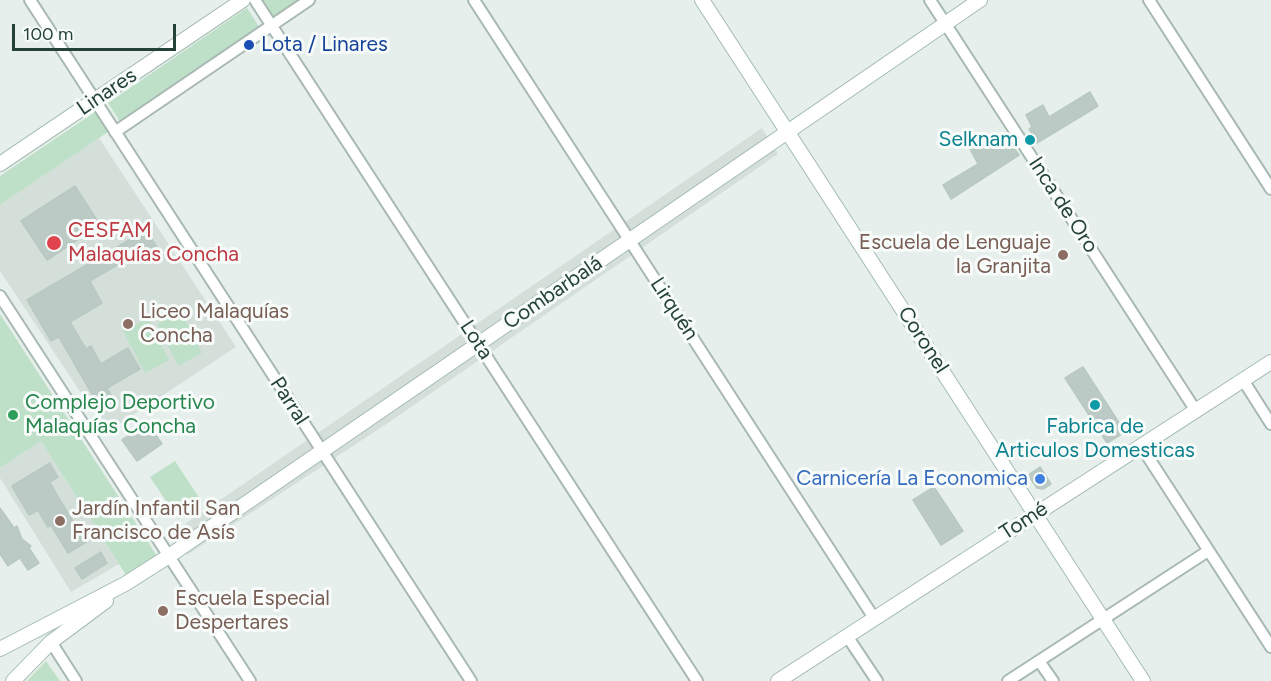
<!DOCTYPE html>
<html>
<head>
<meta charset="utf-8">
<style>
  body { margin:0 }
  #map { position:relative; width:1271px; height:681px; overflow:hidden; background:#e6efeb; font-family:Figtree,sans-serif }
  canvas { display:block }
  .scale { position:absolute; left:12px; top:24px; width:164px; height:27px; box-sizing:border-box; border:3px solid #24423a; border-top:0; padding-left:8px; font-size:18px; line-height:21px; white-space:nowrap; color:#24423a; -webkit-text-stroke:4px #f7fbf9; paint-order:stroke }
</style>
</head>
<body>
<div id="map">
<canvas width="1271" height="681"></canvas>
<div class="scale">100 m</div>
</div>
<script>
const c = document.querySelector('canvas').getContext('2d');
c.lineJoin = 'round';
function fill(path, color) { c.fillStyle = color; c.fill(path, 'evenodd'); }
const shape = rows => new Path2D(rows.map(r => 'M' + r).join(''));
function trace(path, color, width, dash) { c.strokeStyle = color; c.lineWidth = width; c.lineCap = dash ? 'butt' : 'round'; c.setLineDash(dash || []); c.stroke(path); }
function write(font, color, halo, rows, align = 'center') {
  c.font = font + ' Figtree,sans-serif'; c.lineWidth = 6; c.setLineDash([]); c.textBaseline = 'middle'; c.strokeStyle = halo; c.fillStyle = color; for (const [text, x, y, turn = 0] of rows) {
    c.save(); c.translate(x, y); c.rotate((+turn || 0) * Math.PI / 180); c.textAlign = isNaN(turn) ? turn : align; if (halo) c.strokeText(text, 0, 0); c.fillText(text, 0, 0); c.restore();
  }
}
const built = shape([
  [762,128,778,154,385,425,187,555,172,533],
  [99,138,236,347,107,432,0,271,0,205],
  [41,441,119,564,71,592,0,478,0,468]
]);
const green = shape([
  [261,0,305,0,275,20],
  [247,8,260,28,121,123,108,103],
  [95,112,108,132,0,205,0,176],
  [181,311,202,353,178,366,157,324],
  [0,314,157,556,126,575,41,441,0,468],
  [148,318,169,360,145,373,123,331],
  [175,461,202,502,178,519,150,477],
  [46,661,60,681,27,681]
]);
const building = shape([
  [1090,92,1098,106,1037,143,1029,129,1032,127,1026,115,1043,105,1049,117,1090,92],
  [994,136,1002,148,1008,145,1011,149,1014,148,1019,155,951,199,943,185,978,164,970,149,994,136],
  [75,186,100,225,47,260,21,221,75,186],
  [146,230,160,252,147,259,144,254,131,261,129,258,90,281,102,303,70,322,86,349,91,346,101,364,128,348,140,369,107,388,117,405,103,413,59,337,51,341,27,300,146,230],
  [1083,367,1125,432,1107,443,1065,378,1083,367],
  [148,423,162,444,137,461,122,440,148,423],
  [50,463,58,477,50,482,58,497,76,526,83,522,93,538,68,553,51,525,48,527,38,510,29,515,12,486,50,463],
  [1040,467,1051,484,1043,489,1037,488,1028,475,1040,467],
  [934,487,963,531,941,545,913,500,934,487],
  [0,508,14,528,17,526,22,539,31,546,29,548,39,563,28,570,20,558,8,566,0,554,0,508],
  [101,552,107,563,82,579,75,568,101,552]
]);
const street = shape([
  [30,0,471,681],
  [255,0,697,681],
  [474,0,874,618],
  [930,0,1196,411],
  [1149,0,1271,189],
  [115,132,309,0],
  [0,296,250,681],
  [1243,380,1271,424],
  [1141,446,1271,647],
  [847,636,877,681],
  [51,642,76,681],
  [1039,661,1053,681],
  [1008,681,1208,551]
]);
const secondary = shape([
  [702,0,1143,681],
  [0,164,243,0],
  [0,649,125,584,169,556,980,0],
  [13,681,51,642,106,601],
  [778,681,1271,362]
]);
const markers = [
  [249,45,6,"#1a4fb4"],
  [1030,140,6,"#0f9aa8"],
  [54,243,8,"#e0444e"],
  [1063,255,6,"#8d6e63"],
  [128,324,6,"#8d6e63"],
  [1095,405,6,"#0f9aa8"],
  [13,415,6,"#2e9e5b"],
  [1040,479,6,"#3f7fe0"],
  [60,521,6,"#8d6e63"],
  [163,611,6,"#8d6e63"]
];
const transitNames = [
  ["Lota / Linares",261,45]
];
const streetNames = [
  ["Linares",107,92,-34],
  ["Inca de Oro",1063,205,57],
  ["Combarbalá",553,293,-34],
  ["Lirquén",674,309,57],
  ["Lota",476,340,57],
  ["Coronel",923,340,57],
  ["Parral",289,401,57],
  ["Tomé",1024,521,-33]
];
const cultureNames = [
  ["Selknam",1018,140],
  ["Fabrica de",1095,427,"center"],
  ["Articulos Domesticas",1095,451,"center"]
];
const healthNames = [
  ["CESFAM",68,231],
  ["Malaquías Concha",68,255]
];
const educationNames = [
  ["Escuela de Lenguaje",1051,243,"right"],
  ["la Granjita",1051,267,"right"],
  ["Liceo Malaquías",140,312],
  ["Concha",140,336],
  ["Jardín Infantil San",72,509],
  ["Francisco de Asís",72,533],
  ["Escuela Especial",175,599],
  ["Despertares",175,623]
];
const leisureNames = [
  ["Complejo Deportivo",25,403],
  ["Malaquías Concha",25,427]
];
const shopNames = [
  ["Carnicería La Economica",1028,479]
];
fill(built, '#d4dfda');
fill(green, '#bfe0c8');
fill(building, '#bbcac4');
trace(building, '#b8c9c2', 1.5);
trace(street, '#a8b8b2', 14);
trace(secondary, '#a4bbb3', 16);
trace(street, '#fff', 10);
trace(secondary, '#fff', 14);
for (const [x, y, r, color] of markers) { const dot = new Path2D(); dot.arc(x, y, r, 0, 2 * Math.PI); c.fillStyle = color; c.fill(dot); trace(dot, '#f7fbf9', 2); }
write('21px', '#164399', '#f7fbf9', transitNames, 'left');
write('21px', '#24423a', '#f7fbf9', streetNames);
write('21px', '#0d838f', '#f7fbf9', cultureNames, 'right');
write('21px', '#be3a42', '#f7fbf9', healthNames, 'left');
write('21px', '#785e54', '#f7fbf9', educationNames, 'left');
write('21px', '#27864d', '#f7fbf9', leisureNames, 'left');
write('21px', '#366cbe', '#f7fbf9', shopNames, 'right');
</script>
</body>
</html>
